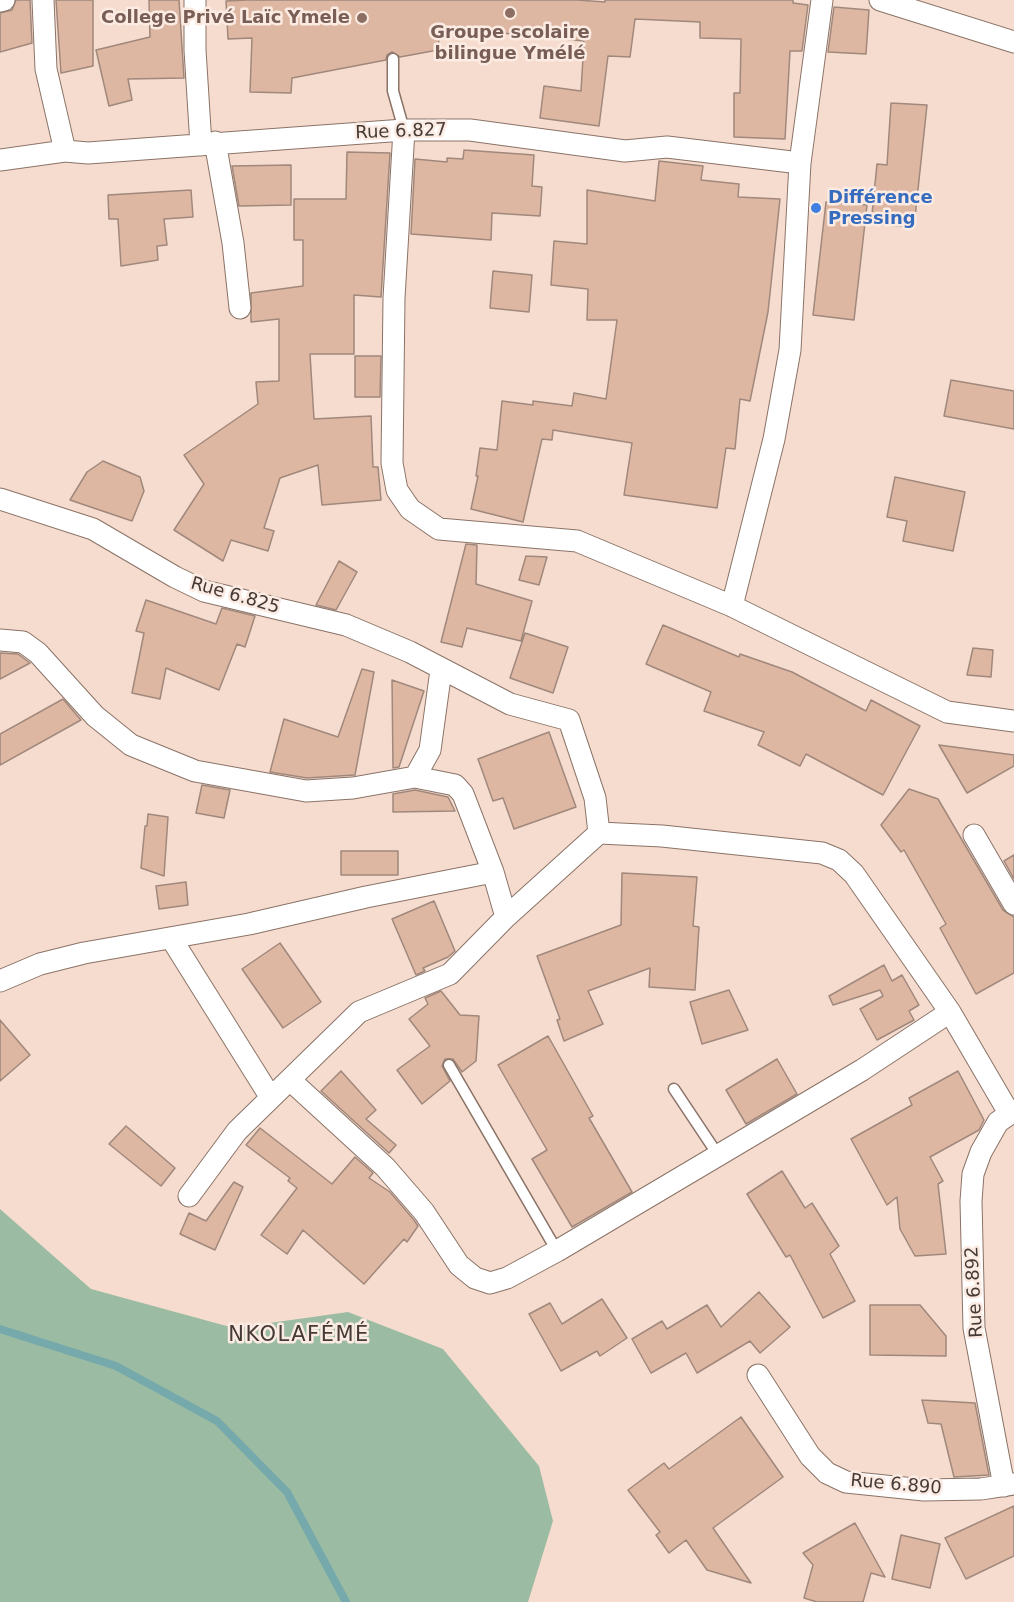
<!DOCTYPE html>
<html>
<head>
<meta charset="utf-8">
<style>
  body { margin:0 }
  canvas { display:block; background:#f6dcce }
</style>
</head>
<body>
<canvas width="1014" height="1602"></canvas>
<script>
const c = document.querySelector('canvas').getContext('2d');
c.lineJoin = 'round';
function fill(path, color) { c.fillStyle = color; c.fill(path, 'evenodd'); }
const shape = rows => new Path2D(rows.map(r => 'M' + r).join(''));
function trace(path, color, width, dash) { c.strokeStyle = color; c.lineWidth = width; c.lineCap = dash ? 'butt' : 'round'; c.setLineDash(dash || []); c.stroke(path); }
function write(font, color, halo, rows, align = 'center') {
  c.font = font + ' "DejaVu Sans",sans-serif'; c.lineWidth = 5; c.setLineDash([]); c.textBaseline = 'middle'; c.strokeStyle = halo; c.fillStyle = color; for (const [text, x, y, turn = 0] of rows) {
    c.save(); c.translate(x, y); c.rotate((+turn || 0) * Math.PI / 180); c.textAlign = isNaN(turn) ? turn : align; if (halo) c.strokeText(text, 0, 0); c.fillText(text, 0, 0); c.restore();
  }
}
const green = shape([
  [0,1209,91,1289,234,1328,348,1312,443,1349,539,1466,553,1521,528,1602,0,1602]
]);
const stream = shape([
  [0,1329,116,1366,217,1421,287,1492,346,1602]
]);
const building = shape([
  [16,0,30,0,32,43,0,52,0,13,12,10,16,0],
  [56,0,93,0,93,66,61,73,56,0],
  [149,0,179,0,184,78,128,79,132,100,109,106,96,50,150,37,149,0],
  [247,0,577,0,605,2,605,0,793,0,793,3,808,5,802,51,790,51,785,139,734,137,734,93,740,93,741,39,700,38,700,22,635,19,630,57,608,56,599,126,540,118,544,86,581,91,584,41,440,27,438,50,400,57,392,52,387,55,386,60,292,78,291,93,250,92,252,38,228,39,226,1,247,0],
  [834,7,869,10,866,54,828,52,834,7],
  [891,103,927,105,914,227,871,224,877,164,887,165,891,103],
  [464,150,534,155,532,186,542,187,540,216,492,213,491,240,411,234,415,159,447,162,447,158,463,159,464,150],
  [347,152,390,153,381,297,354,295,354,354,310,354,314,419,371,416,373,467,378,467,381,500,322,505,318,465,280,478,264,528,274,531,268,551,231,540,223,561,174,530,204,484,184,455,258,404,256,382,279,381,279,319,251,322,251,293,303,286,303,240,294,240,294,199,346,199,347,152],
  [659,161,703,166,701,180,739,184,738,197,780,199,768,312,750,401,740,399,735,449,726,448,717,508,624,495,632,443,553,430,552,440,542,439,523,522,471,509,478,476,476,476,480,448,497,450,502,401,533,405,533,401,572,406,574,393,606,399,617,320,587,320,588,289,551,285,554,241,587,244,587,190,655,201,659,161],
  [291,165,291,205,239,206,232,166,291,165],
  [191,190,193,217,164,219,167,245,157,246,158,260,121,266,118,219,109,219,108,195,191,190],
  [826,202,867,205,854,320,813,315,826,202],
  [493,271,532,275,529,312,490,308,493,271],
  [355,356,381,356,380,397,355,397,355,356],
  [951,380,1014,391,1014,429,944,416,951,380],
  [103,461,140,477,144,491,132,521,70,500,87,472,103,461],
  [895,477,965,492,953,551,903,541,907,521,887,517,895,477],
  [466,544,477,545,476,584,532,601,521,641,467,628,462,647,441,642,466,544],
  [526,556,547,557,539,585,519,580,526,556],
  [339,561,357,572,336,610,316,605,339,561],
  [146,600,216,624,222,608,255,616,245,647,237,644,219,690,166,668,160,699,132,693,144,633,136,631,146,600],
  [663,625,739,657,740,654,792,672,866,711,871,700,920,726,883,795,806,754,800,766,758,745,764,732,704,711,711,692,646,664,663,625],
  [525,633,568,647,553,693,510,678,525,633],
  [973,648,993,650,991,677,967,675,973,648],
  [0,653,18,654,30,663,0,679,0,653],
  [362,669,374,672,355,775,307,778,270,772,284,719,338,737,362,669],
  [392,680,424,691,399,767,393,768,392,680],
  [63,699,81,720,0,765,0,734,63,699],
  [549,732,576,807,514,829,503,798,493,801,478,759,549,732],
  [939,745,1014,755,1014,766,967,793,939,745],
  [202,785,230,790,224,818,196,813,202,785],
  [909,789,938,799,1003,910,1014,917,1014,973,976,994,940,928,946,924,904,850,901,852,881,825,909,789],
  [415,790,448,797,455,811,393,812,393,794,415,790],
  [148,814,168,817,164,876,141,868,145,826,147,826,148,814],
  [341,851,398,851,398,875,341,875,341,851],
  [1014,855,1014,879,1004,861,1014,855],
  [622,873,697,877,693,926,699,927,695,990,649,987,650,968,588,991,603,1024,564,1041,557,1020,560,1019,537,956,621,925,622,873],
  [186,882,188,905,159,909,156,886,186,882],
  [434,901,455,951,448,957,423,968,425,971,416,975,392,919,434,901],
  [280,943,321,1002,283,1028,242,969,280,943],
  [884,965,892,981,902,975,919,1005,909,1011,914,1020,877,1040,860,1009,883,996,880,990,833,1005,829,996,884,965],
  [729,990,748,1030,702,1044,690,1002,729,990],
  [441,991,460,1015,479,1016,476,1061,462,1072,453,1059,445,1059,442,1066,450,1081,422,1104,397,1070,430,1046,409,1019,428,1004,425,998,441,991],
  [0,1020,30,1055,0,1081,0,1020],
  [548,1036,593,1116,589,1118,632,1192,572,1227,532,1159,547,1150,498,1065,548,1036],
  [777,1059,797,1094,746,1124,726,1090,777,1059],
  [341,1071,376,1110,366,1119,396,1145,389,1153,321,1091,341,1071],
  [958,1071,984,1120,979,1130,930,1157,943,1181,938,1184,946,1254,915,1256,900,1229,897,1197,887,1205,851,1139,912,1105,909,1098,958,1071],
  [126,1126,175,1168,161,1186,109,1144,126,1126],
  [260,1128,332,1184,355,1157,373,1173,369,1178,390,1192,414,1220,418,1226,407,1242,404,1239,364,1284,303,1230,287,1254,261,1235,297,1188,288,1181,290,1178,246,1145,260,1128],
  [782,1171,805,1208,812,1203,839,1246,830,1254,855,1301,823,1318,790,1255,786,1257,747,1194,782,1171],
  [234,1182,243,1187,215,1250,180,1234,189,1213,206,1221,234,1182],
  [759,1292,790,1327,760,1353,750,1341,697,1373,686,1353,651,1373,632,1339,662,1321,667,1329,707,1305,721,1327,759,1292],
  [602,1299,627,1338,600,1356,597,1351,561,1371,529,1314,550,1303,562,1324,602,1299],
  [870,1305,920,1305,946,1336,946,1356,870,1355,870,1305],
  [922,1400,975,1403,989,1475,954,1477,941,1424,928,1423,922,1400],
  [741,1417,783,1477,713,1528,751,1583,707,1570,686,1540,669,1553,656,1535,660,1532,628,1490,664,1463,669,1469,741,1417],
  [1014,1506,1014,1556,966,1579,945,1538,1014,1506],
  [855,1523,885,1577,871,1573,863,1602,817,1602,804,1598,813,1565,803,1553,855,1523],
  [901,1535,940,1544,930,1588,892,1579,901,1535]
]);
const service = shape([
  [393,59,393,91,404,130],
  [449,1065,557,1251],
  [674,1089,718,1155]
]);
const minor = shape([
  [43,0,46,69,65,151],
  [195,0,195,50,201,145],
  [880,0,1014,42],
  [0,1,4,0],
  [404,130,394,298,392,463,397,490,410,509,439,529,577,541,732,606,947,712,1014,721],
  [215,142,233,243,240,308],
  [0,160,65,151,88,153,404,130,470,130,625,151,667,147,800,163],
  [0,499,93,529,175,577,204,591,346,625,410,652,510,704,569,720,595,798,599,833,662,836,822,853,839,860,854,874,950,1012,1009,1113],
  [732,606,774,439,790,350,800,163,822,0],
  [0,640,23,642,38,653,95,716,131,745,195,771,306,791,353,788,415,777,430,750,441,670],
  [415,777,455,785,463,794,493,872,506,917],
  [974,835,1014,904],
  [171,938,271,1098],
  [0,981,40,964,84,953,249,924,366,897,493,872],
  [290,1080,385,1167,424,1212,459,1265,475,1278,490,1283,507,1278,557,1251,862,1070,950,1012],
  [189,1196,237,1131,359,1012,450,974,506,917,599,833],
  [758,1375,810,1456,827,1473,846,1482,924,1490,981,1489,1014,1484],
  [1004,1486,974,1328,971,1201,973,1174,981,1152,998,1122,1014,1111]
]);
const markers = [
  [510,13,6,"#8d6e63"],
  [362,18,6,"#8d6e63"],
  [816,208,6,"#3f7fe0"]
];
const educationNames = [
  ["College Privé Laïc Ymele",350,18],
  ["Groupe scolaire",510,33,"center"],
  ["bilingue Ymélé",510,54,"center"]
];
const streetNames = [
  ["Rue 6.827",401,132,-2],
  ["Rue 6.825",235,596,16],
  ["Rue 6.892",975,1292,-93],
  ["Rue 6.890",896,1485,5]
];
const shopNames = [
  ["Différence",828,198],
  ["Pressing",828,219]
];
const quarterNames = [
  ["NKOLAFÉMÉ",299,1336]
];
fill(green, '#9bbca2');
trace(stream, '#76a9ab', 8);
fill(building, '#deb7a2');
trace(building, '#a0887c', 1.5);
trace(service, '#8a7367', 13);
trace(minor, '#8a7367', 23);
trace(service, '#fff', 10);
trace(minor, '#fff', 21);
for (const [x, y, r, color] of markers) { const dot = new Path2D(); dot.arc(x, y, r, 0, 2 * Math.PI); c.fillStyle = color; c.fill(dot); trace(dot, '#fbebe3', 2); }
write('bold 18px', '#785e54', '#fbebe3', educationNames, 'right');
write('18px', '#453a35', '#fbebe3', streetNames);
write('bold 18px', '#366cbe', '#fbebe3', shopNames, 'left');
c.letterSpacing = '1.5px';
write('21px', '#453a35', '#fbebe3', quarterNames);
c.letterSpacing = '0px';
</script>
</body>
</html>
